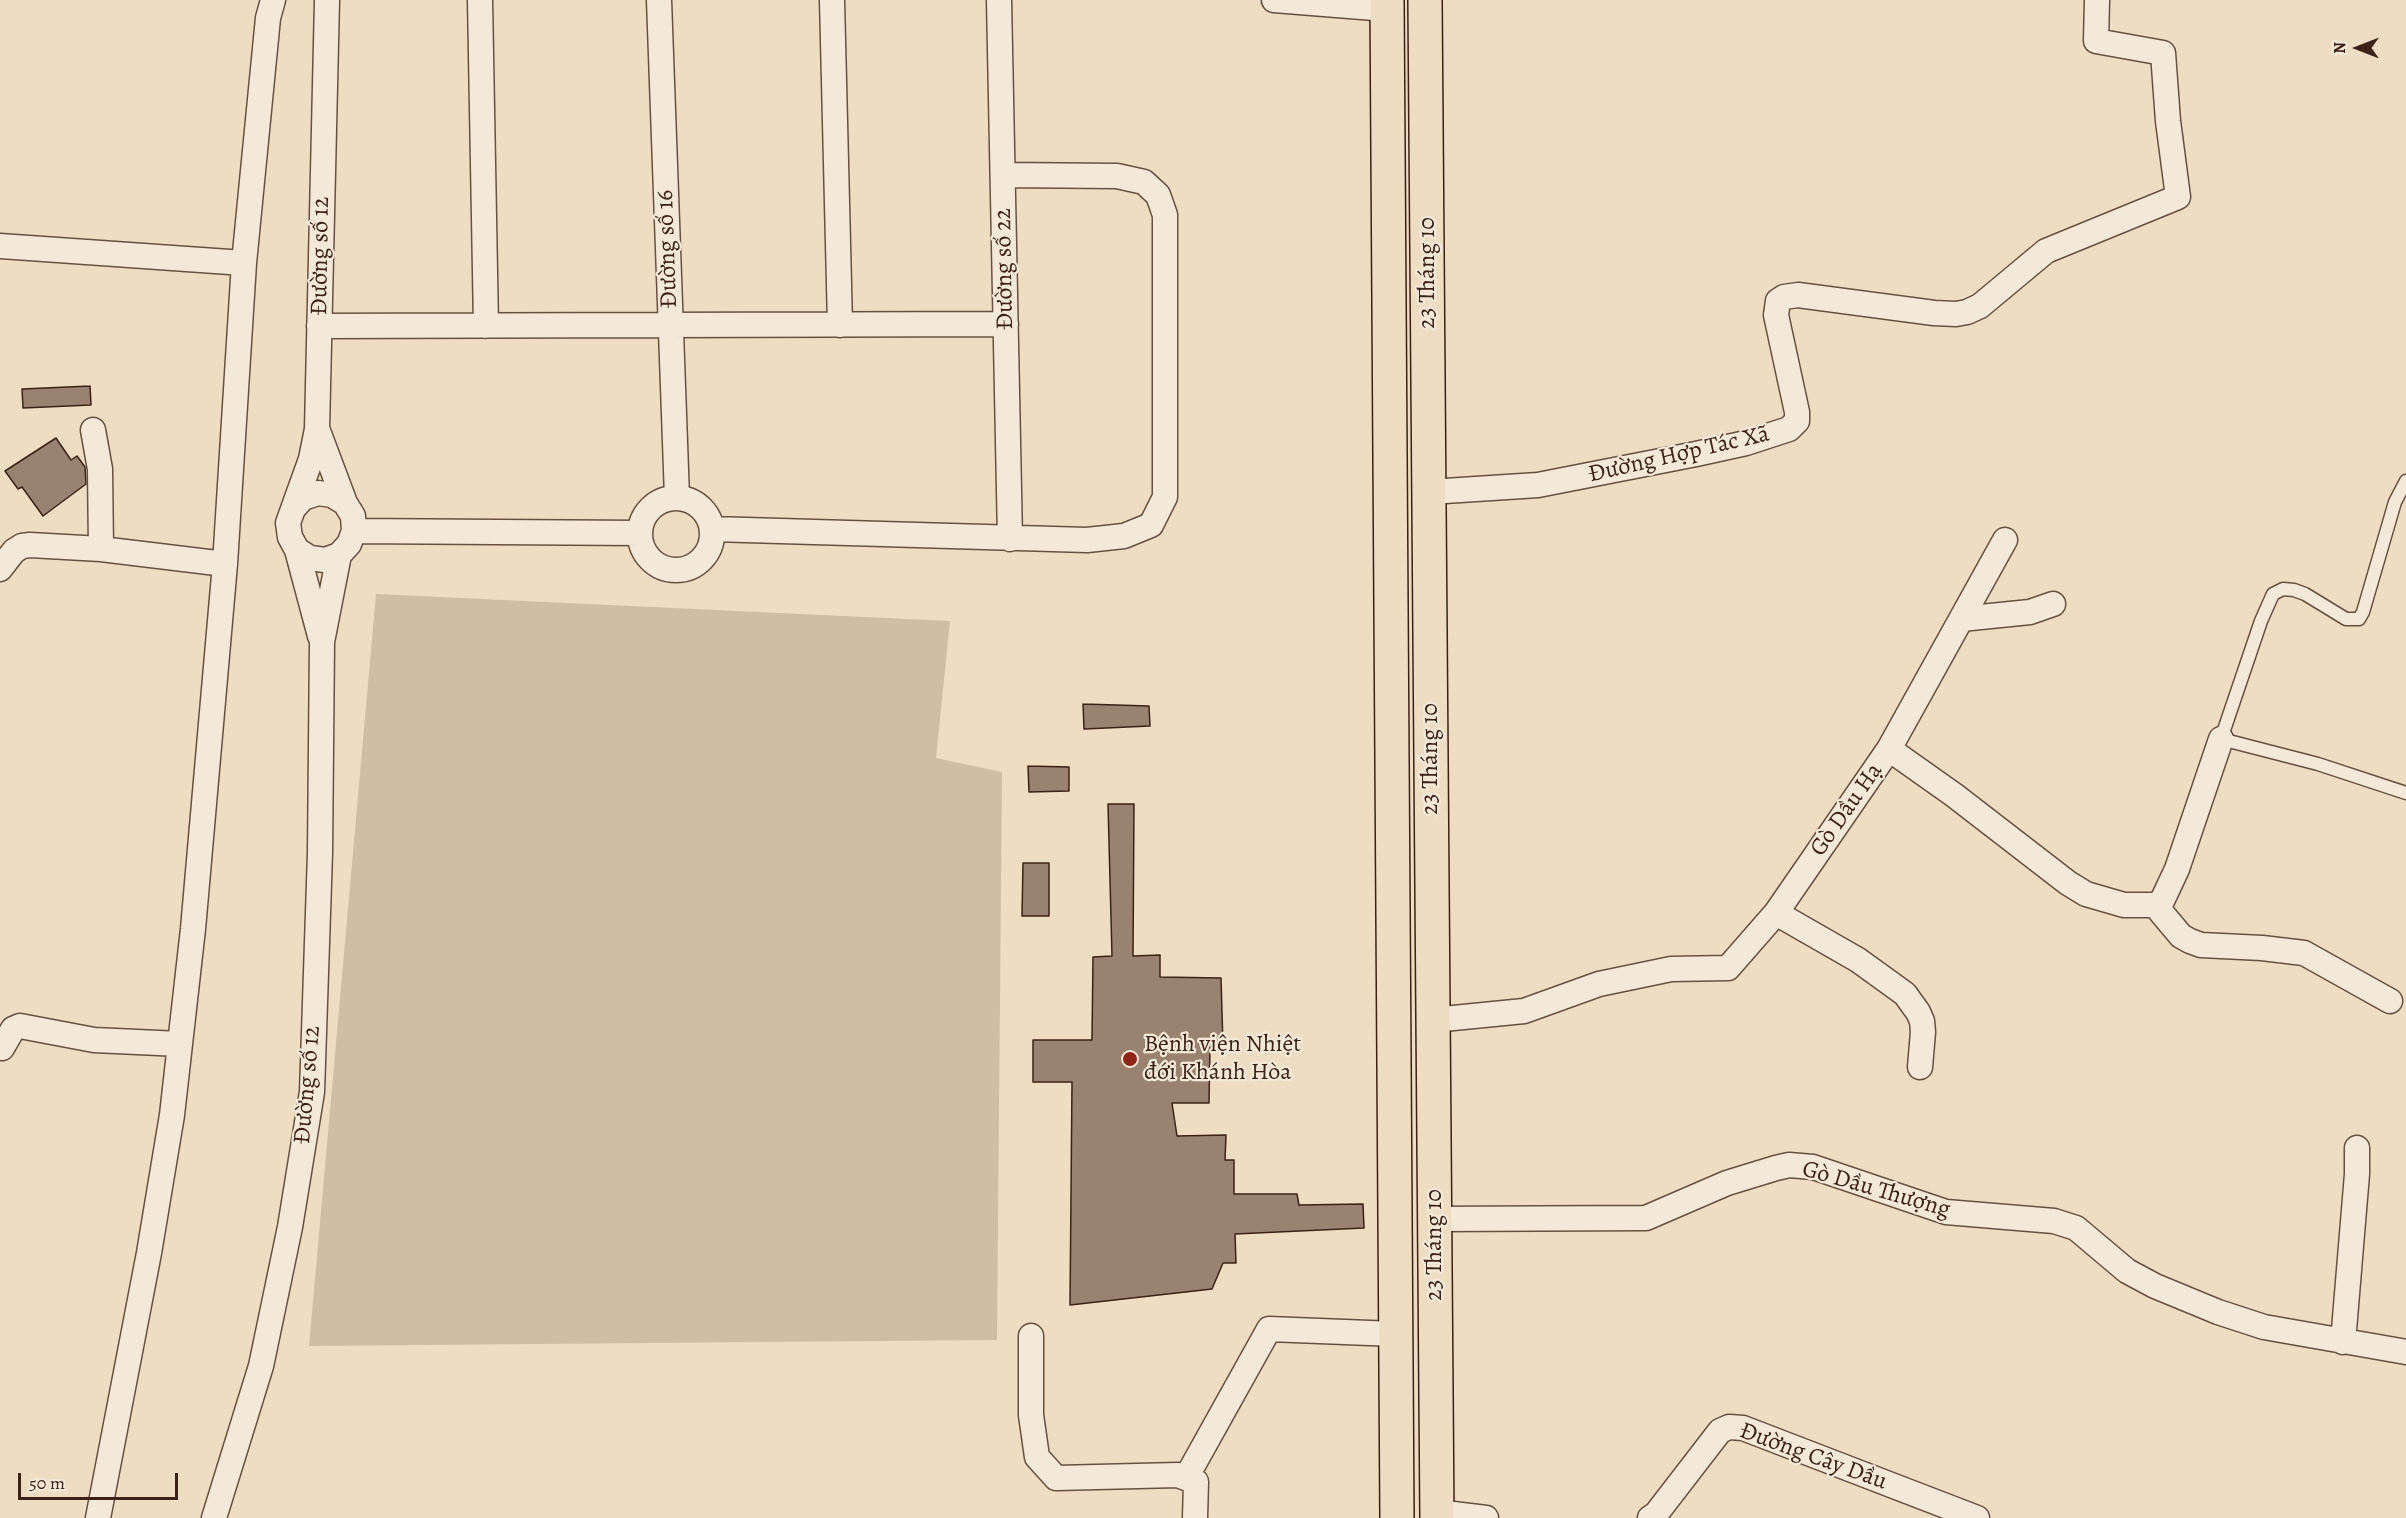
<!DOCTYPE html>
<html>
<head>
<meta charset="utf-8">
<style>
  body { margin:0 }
  #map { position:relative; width:2406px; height:1518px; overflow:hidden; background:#eeddc3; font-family:Alegreya,serif }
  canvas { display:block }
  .north { position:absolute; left:2328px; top:18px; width:60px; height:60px; -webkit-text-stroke:4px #f4e9d8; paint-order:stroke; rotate:270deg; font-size:16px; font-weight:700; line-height:24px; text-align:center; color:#3c2116 }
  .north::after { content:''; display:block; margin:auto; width:21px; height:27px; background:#3c2116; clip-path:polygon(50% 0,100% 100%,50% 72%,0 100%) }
  .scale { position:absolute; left:18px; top:1473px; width:160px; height:27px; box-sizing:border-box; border:3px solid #3c2116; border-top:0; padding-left:8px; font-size:18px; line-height:21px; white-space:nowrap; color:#3c2116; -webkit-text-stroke:4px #f4e9d8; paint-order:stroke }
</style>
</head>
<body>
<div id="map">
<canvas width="2406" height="1518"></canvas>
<div class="north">N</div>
<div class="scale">50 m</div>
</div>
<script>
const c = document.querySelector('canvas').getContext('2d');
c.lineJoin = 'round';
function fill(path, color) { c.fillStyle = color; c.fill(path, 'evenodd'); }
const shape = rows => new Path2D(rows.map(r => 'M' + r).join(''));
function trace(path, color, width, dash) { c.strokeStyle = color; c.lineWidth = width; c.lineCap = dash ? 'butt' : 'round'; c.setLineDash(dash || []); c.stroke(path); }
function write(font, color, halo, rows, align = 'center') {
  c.font = font + ' Alegreya,serif'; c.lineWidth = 4.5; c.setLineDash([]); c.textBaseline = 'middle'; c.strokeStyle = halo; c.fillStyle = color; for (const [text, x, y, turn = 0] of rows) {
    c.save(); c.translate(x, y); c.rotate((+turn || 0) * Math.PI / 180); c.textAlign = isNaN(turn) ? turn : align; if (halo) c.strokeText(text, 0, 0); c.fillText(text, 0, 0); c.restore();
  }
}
const green = shape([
  [376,594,950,621,936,758,1002,772,997,1340,309,1346]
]);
const building = shape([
  [90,386,91,405,23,408,22,389,90,386],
  [56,438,71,460,77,456,85,467,86,484,43,516,22,487,18,489,5,471,56,438],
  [1083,704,1149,706,1150,726,1084,729,1083,704],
  [1028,766,1069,767,1069,791,1029,792,1028,766],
  [1108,804,1134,804,1133,956,1160,955,1160,977,1221,978,1223,1046,1210,1047,1209,1103,1172,1103,1177,1136,1226,1135,1225,1160,1234,1160,1234,1194,1297,1194,1299,1205,1363,1204,1364,1228,1235,1234,1236,1263,1223,1263,1212,1289,1070,1305,1072,1082,1033,1082,1033,1040,1092,1040,1093,957,1112,956,1108,804],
  [1023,863,1049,863,1049,916,1022,916,1023,863]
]);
const service = shape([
  [2406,481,2395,502,2363,612,2359,619,2346,619,2305,594,2294,590,2283,589,2273,594,2261,621,2221,739,2318,764,2406,793]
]);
const minor = shape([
  [480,0,486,326],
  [659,0,677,497],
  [832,0,840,325],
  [999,0,1010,539],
  [1274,0,1387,9],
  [0,246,244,263],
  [319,326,1006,324],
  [93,430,100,469,101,549],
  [318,431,345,503],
  [1429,492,1538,485,1696,454,1746,443,1789,429,1797,421,1797,412,1776,315,1778,301,1784,297,1798,295,1934,313,1956,314,1967,312,1980,306,2046,251,2178,197,2168,121,2163,53,2096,41,2097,0],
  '640 534a36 36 0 1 1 72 0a36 36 0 1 1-72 0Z',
  [293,509,303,498,318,493,332,495,345,503,353,516,354,531,349,544,339,555,325,560,310,558,297,550,290,537,288,523,293,509,311,459,317,429,327,0],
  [712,529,1087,540,1124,536,1151,525,1165,497,1165,215,1158,195,1144,182,1117,176,1004,175],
  [354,531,640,533],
  [297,550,320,636],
  [0,569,14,551,22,546,30,545,101,549,225,564],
  [1961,619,2030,612,2053,604],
  [1889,749,2005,540],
  [2155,905,2181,936,2190,941,2201,945,2262,948,2304,953,2390,1001],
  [1776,913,1858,960,1905,994,1918,1012,1922,1021,1923,1032,1920,1067],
  [1433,1020,1524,1011,1599,984,1671,969,1728,968,1776,913,1889,749,1954,795,2068,883,2086,894,2124,905,2155,905,2162,901,2177,869,2221,739],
  [0,1047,2,1048,13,1029,20,1026,94,1040,180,1044],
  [1434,1219,1646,1218,1727,1183,1776,1168,1789,1165,1813,1167,1946,1212,2054,1221,2076,1228,2127,1271,2155,1286,2218,1312,2264,1327,2406,1352],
  [1031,1336,1031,1415,1037,1457,1056,1478,1178,1475,1196,1482,1195,1518],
  [2343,1342,2357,1174,2357,1148],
  [1186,1478,1269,1329,1395,1334],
  [1437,1512,1486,1518],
  [98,1518,149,1253,172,1115,180,1044,193,929,225,564,244,263,268,18,273,0],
  [214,1518,261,1366,290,1227,312,1092,320,853,322,642,339,555],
  [1650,1518,1656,1514,1720,1431,1729,1427,1743,1428,1977,1518]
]);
const primary = shape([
  [1387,0,1397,1518],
  [1425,0,1437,1518]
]);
const markers = [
  [1130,1059,8,"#8f2418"]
];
const streetNames = [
  ["Đường số 16",668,249,-92],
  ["Đường số 12",321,256,-89],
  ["Đường số 22",1005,269,-91],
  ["23 Tháng 10",1428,273,-90],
  ["Đường Hợp Tác Xã",1679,455,-13],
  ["23 Tháng 10",1431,759,-90],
  ["Gò Dầu Hạ",1847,810,-55],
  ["Đường số 12",308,1085,-85],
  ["Gò Dầu Thượng",1876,1190,16],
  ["23 Tháng 10",1435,1245,-90],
  ["Đường Cây Dầu",1813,1457,20]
];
const poiNames = [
  ["Bệnh viện Nhiệt",1144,1045],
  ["đới Khánh Hòa",1144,1073]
];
fill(green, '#d0bda6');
fill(building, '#998370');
trace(building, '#3c2116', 1.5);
trace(service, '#685041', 15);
trace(minor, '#685041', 27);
trace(primary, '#3c2116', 36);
trace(service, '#f4e9d8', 12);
trace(minor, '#f4e9d8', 24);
trace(primary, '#eeddc3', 33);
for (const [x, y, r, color] of markers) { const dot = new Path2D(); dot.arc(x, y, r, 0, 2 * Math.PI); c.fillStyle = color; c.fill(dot); trace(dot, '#f4e9d8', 2); }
write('24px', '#3c2116', '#f4e9d8', streetNames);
write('24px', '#3c2116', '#f4e9d8', poiNames, 'left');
</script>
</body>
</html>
